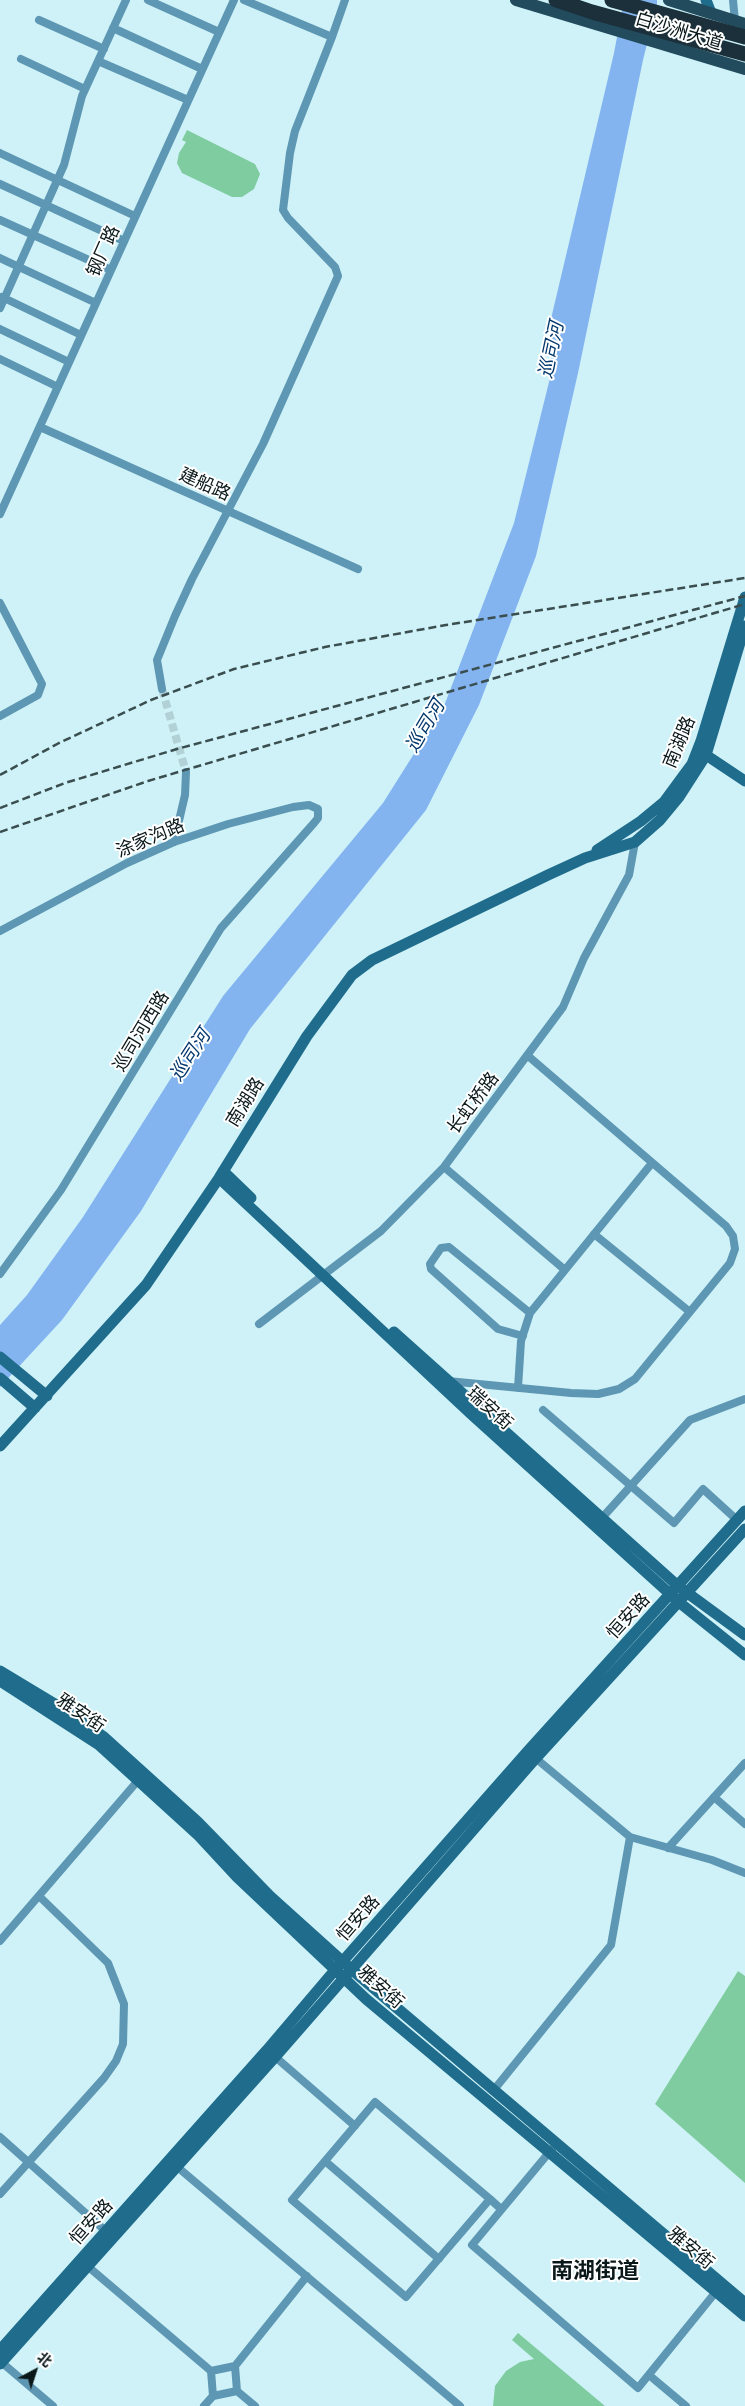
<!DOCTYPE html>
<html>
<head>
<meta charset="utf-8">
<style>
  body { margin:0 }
  #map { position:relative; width:745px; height:2406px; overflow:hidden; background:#cef2f7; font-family:"Exo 2","Noto Sans SC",sans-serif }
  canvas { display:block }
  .north { position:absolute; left:10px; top:2346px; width:50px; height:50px; -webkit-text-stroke:4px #fff; paint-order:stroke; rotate:40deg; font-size:14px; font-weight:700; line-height:20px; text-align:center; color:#0a1819 }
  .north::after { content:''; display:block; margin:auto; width:18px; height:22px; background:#0a1819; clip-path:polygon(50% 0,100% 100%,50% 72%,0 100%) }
</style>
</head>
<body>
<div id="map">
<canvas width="745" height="2406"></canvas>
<div class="north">北</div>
</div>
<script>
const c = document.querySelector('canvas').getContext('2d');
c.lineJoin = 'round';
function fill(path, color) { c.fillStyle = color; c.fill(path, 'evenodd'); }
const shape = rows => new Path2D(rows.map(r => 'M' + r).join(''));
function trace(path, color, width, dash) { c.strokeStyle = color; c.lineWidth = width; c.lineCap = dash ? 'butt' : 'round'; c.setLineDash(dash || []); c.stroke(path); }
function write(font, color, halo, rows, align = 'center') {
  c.font = font + ' "Exo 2","Noto Sans SC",sans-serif'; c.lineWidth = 4; c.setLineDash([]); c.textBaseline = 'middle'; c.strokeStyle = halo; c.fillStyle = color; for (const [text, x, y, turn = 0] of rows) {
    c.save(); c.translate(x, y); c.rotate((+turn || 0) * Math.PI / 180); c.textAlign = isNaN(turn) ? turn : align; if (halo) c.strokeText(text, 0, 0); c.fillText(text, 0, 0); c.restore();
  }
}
const green = shape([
  [187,130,255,164,260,174,254,189,242,197,232,197,182,173,177,163,179,153,186,142,182,140],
  [738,1971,745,1976,745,2183,655,2104],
  [518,2333,605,2406,493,2406,495,2386,506,2371,520,2362,534,2359,512,2340]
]);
const water = shape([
  [624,0,657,0,657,4,643,60,578,373,536,556,479,705,426,810,250,1029,141,1211,62,1320,0,1387,0,1325,27,1295,83,1217,223,996,383,803,444,706,514,523,552,370,550,323,614,53]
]);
const streetTunnel = shape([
  [162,689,186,772]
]);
const street = shape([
  [148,0,219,32],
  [244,0,332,37,345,0],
  [733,0,735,21],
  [39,20,104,49],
  [113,28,202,69],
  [21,59,85,89],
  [98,61,188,100],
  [0,153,135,216],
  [0,184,124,241],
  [0,220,111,270],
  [0,258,96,303],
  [2,297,81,335],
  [0,308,64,165,82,96,126,0],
  [0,329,69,362],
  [0,359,58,387],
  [40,427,358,569],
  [0,514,234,0],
  [0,603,42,684,38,695,0,716],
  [162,689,157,660,175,616,192,579,263,444,338,276,335,267,288,218,283,210,290,153,295,131,332,37],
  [174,842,185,795,186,772],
  [0,931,127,863,174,842,228,824,293,807,309,805,318,809,318,818,314,823,221,928,61,1190,0,1274],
  [444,1167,565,1270],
  [594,1234,690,1312],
  [259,1324,381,1231,444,1167,563,1007,584,958,629,875,635,842],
  [523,1336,498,1329,431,1269,430,1264,441,1248,449,1247,530,1313],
  [448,1381,571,1393,598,1394,619,1389,635,1379,730,1263,735,1249,733,1236,726,1226,527,1055],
  [518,1388,521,1341,530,1313,652,1163],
  [543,1410,674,1523,703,1489,737,1520],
  [601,1519,690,1420,745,1399],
  [533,1756,630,1837,712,1860,745,1873],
  [714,1797,745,1824],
  [668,1848,745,1763],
  [0,1941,141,1777],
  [273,2055,355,2126],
  [493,2091,611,1945,630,1837],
  [0,2137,109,2234],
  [552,2149,472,2245,638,2388,719,2288],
  [325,2161,439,2259],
  [175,2165,460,2406],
  [0,2194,104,2078,116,2061,123,2044,124,2004,108,1963,40,1897],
  [490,2199,406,2297,292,2200,375,2102,490,2199,501,2209],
  [85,2264,211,2371,213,2396],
  [0,2361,53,2406],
  [235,2366,237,2391,255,2406],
  [211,2371,235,2366,307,2276],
  [649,2375,686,2406],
  [204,2406,213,2396,237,2391]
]);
const secondary = shape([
  [706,0,711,13],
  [700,751,745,781],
  [597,850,641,821,664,802,692,764,701,741,745,597],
  [223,1171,251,1198],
  [219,1178,470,1413,680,1603,745,1655],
  [394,1332,678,1586,745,1635],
  [0,1357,47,1396],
  [0,1378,35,1408],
  [0,1446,146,1285,219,1178,307,1036,352,975,372,960,548,875,585,858,635,842,660,820,679,797,706,755,745,626],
  [0,1671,68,1712,104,1737,198,1822,270,1896,351,1969,745,2303],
  [0,1681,99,1745,199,1836,237,1877,366,1999,745,2316],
  [0,2350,267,2050,335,1970,528,1751,745,1511],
  [0,2364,275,2057,536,1758,745,1529]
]);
const primary = shape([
  [516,0,745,69],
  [669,0,745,24]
]);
const highway = shape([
  [556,0,592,12,745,54],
  [612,0,745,37]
]);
const rail = shape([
  [0,775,59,743,151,700,234,669,325,647,446,625,745,578],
  [0,808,65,783,177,749,745,596],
  [0,832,148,781,745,604]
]);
const streetNames = [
  ["白沙洲大道",679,31,17],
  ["钢厂路",103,251,-66],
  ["建船路",205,484,24],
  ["南湖路",679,742,-67],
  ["涂家沟路",150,838,-23],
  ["巡司河西路",141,1031,-59],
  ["南湖路",245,1102,-58],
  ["长虹桥路",473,1103,-53],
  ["瑞安街",490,1408,42],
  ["恒安路",628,1616,-48],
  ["雅安街",81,1713,34],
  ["恒安路",358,1918,-49],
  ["雅安街",381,1987,41],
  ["恒安路",91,2222,-48],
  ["雅安街",691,2248,40]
];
const waterNames = [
  ["巡司河",551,350,-78],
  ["巡司河",425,726,-59],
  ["巡司河",190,1055,-57]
];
const districtNames = [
  ["南湖街道",595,2271]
];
fill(green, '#7fcca0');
fill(water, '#83b4f0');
trace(streetTunnel, '#b1d1d6', 8, [8, 4]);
trace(street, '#5e97b3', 8);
trace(secondary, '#1f6c8c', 11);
trace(primary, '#224b5d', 12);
trace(highway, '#1b303a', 15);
trace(rail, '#3a4d4f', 2.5, [8, 4]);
write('18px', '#0a1819', '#fff', streetNames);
write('italic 19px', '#04386d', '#fff', waterNames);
write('bold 22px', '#0a1819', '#fff', districtNames);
</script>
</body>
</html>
